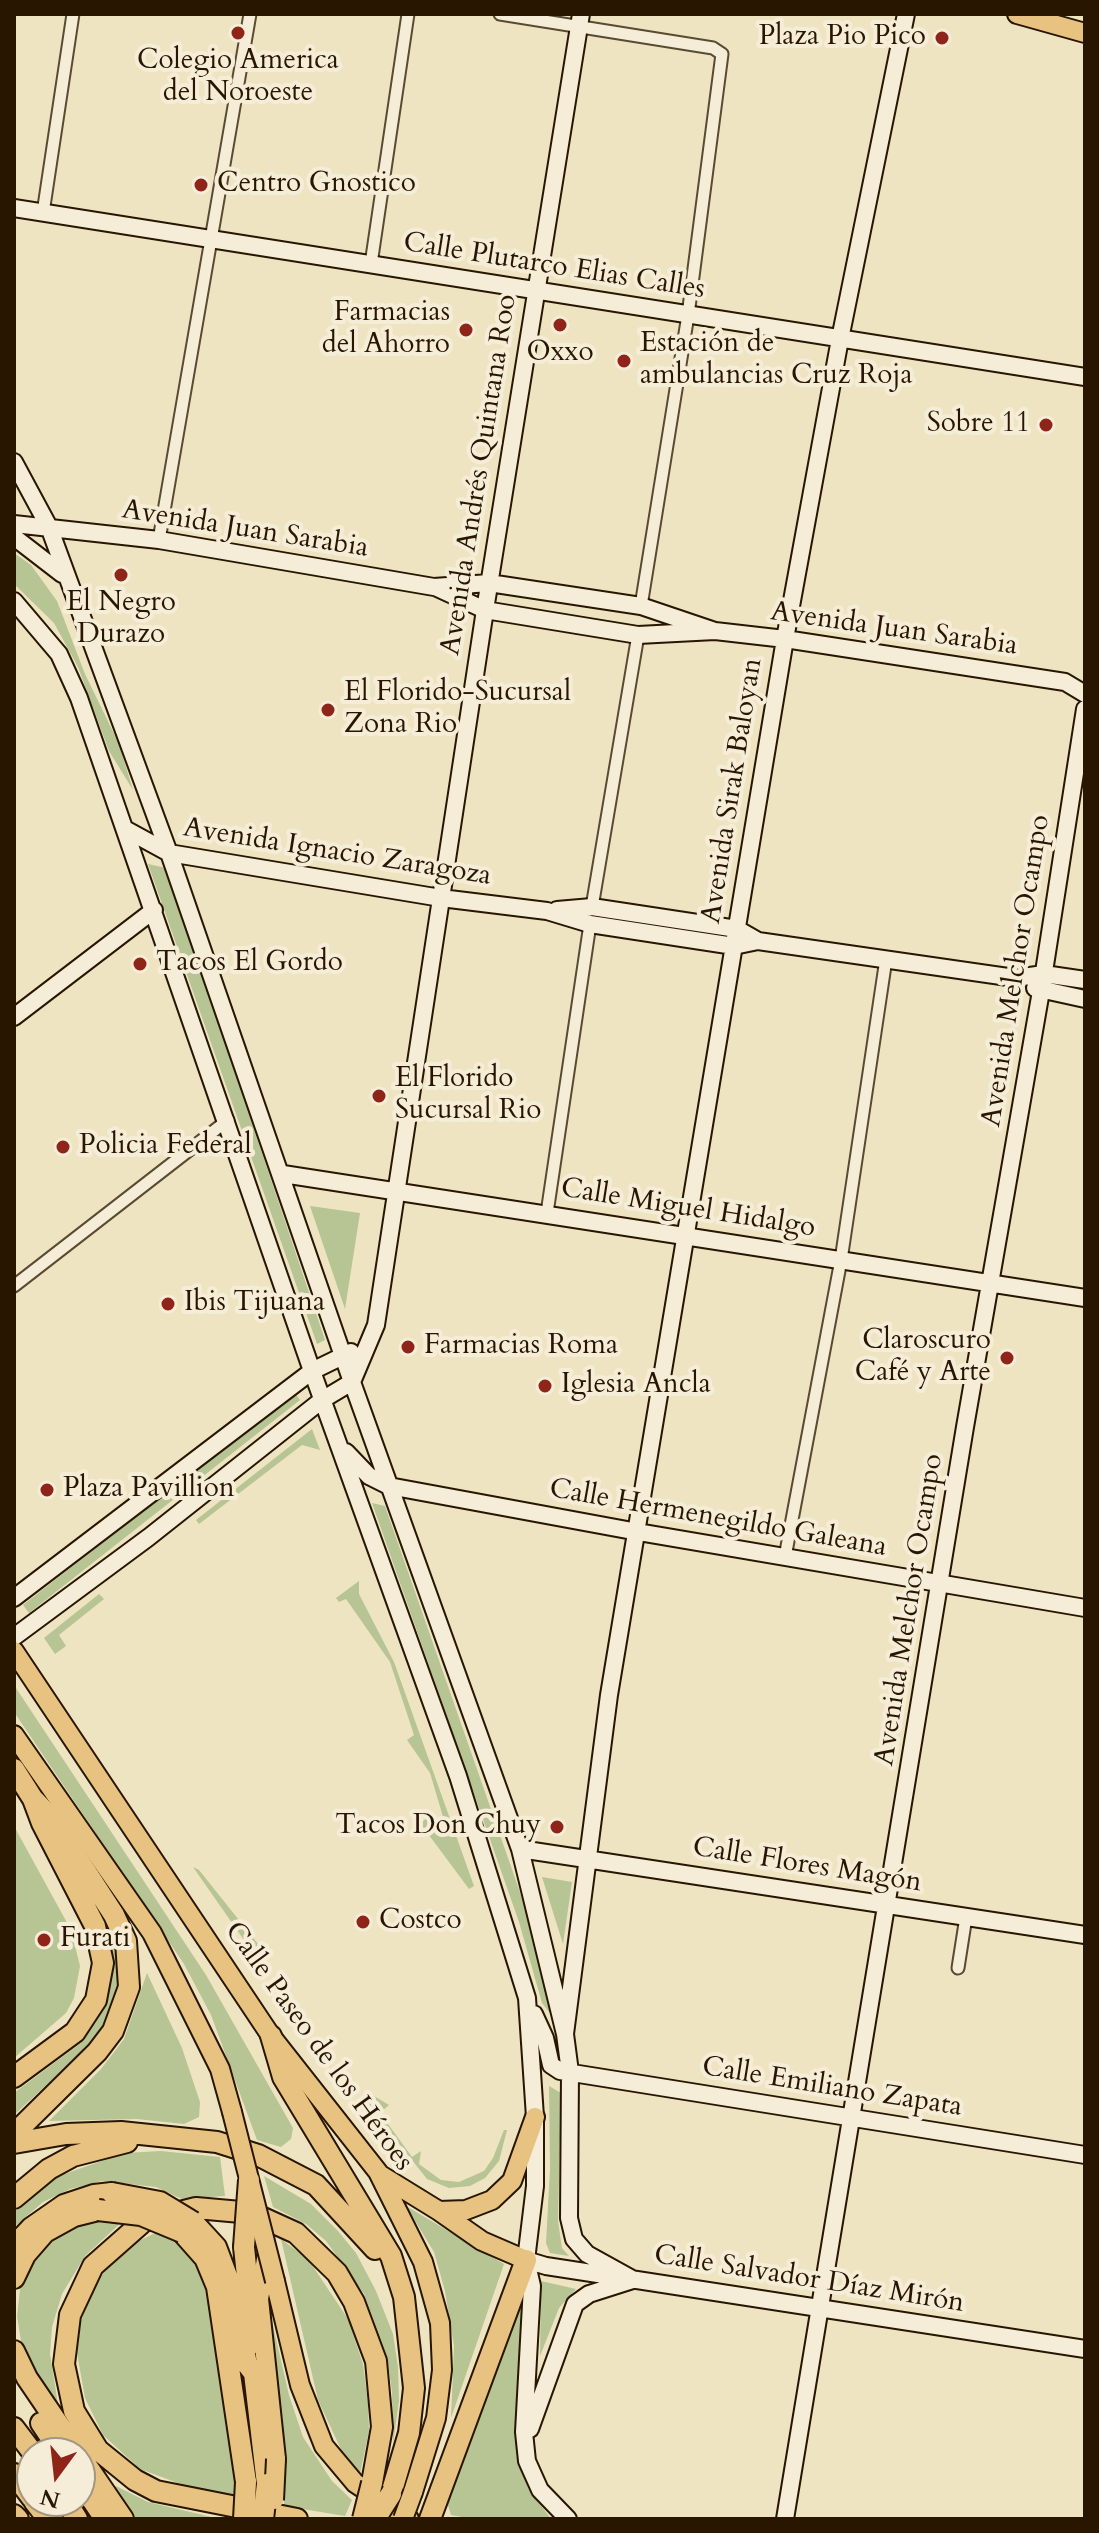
<!DOCTYPE html>
<html>
<head>
<meta charset="utf-8">
<style>
  body { margin:0 }
  #map { position:relative; width:1099px; height:2533px; overflow:hidden; background:#efe4c1; font-family:Cardo,serif }
  canvas { display:block }
  .frame { position:absolute; inset:0; border:16px solid #281601; pointer-events:none }
  .north { position:absolute; left:16px; top:2437px; width:80px; height:80px; box-sizing:border-box; background:#f5edd7; border:2px solid #a39781; border-radius:50%; rotate:195deg; font-size:22px; font-weight:700; line-height:32px; text-align:center; color:#281601 }
  .north::after { content:''; display:block; margin:auto; width:28px; height:36px; background:#8f2418; clip-path:polygon(50% 0,100% 100%,50% 72%,0 100%) }
</style>
</head>
<body>
<div id="map">
<canvas width="1099" height="2533"></canvas>
<div class="frame"></div>
<div class="north">N</div>
</div>
<script>
const c = document.querySelector('canvas').getContext('2d');
c.lineJoin = 'round';
function fill(path, color) { c.fillStyle = color; c.fill(path, 'evenodd'); }
const shape = rows => new Path2D(rows.map(r => 'M' + r).join(''));
function trace(path, color, width, dash) { c.strokeStyle = color; c.lineWidth = width; c.lineCap = dash ? 'butt' : 'round'; c.setLineDash(dash || []); c.stroke(path); }
function write(font, color, halo, rows, align = 'center') {
  c.font = font + ' Cardo,serif'; c.lineWidth = 8; c.setLineDash([]); c.textBaseline = 'middle'; c.strokeStyle = halo; c.fillStyle = color; for (const [text, x, y, turn = 0] of rows) {
    c.save(); c.translate(x, y); c.rotate((+turn || 0) * Math.PI / 180); c.textAlign = isNaN(turn) ? turn : align; if (halo) c.strokeText(text, 0, 0); c.fillText(text, 0, 0); c.restore();
  }
}
const green = shape([
  [14,553,31,565,57,601,85,674,119,744,133,790,109,751,78,667,54,623,14,584],
  [148,864,166,868,325,1340,317,1344],
  [310,1206,360,1213,345,1309],
  [295,1393,300,1400,29,1613,23,1605],
  [312,1429,320,1450,302,1445,199,1524,196,1520],
  [372,1503,385,1506,529,1918,552,2016,542,2003,519,1922],
  [359,1581,359,1594,394,1662,474,1886,469,1889,420,1823,429,1817,435,1825,444,1820,430,1773,407,1740,414,1735,390,1662,346,1599,339,1602,336,1598],
  [99,1594,104,1599,59,1635,66,1646,55,1654,44,1638],
  [14,1685,206,1975,293,2128,291,2139,281,2147,257,2140,211,2015,184,1964,14,1712],
  [14,1826,71,1930,80,1966,74,1998,66,2013,14,2058],
  [193,1867,199,1870,266,1954,258,1960],
  [542,1877,572,1882,563,1944],
  [81,1878,114,1928,122,1965,118,2003,100,2035,14,2115,14,2093,81,2043,106,2001,111,1944],
  [147,1973,182,2048,200,2102,199,2117,184,2124,137,2119,49,2121,101,2069,124,2039],
  [549,2086,561,2093,558,2221,562,2248,569,2256,550,2253,546,2243,550,2169],
  [369,2093,389,2105,380,2113,412,2157,421,2151,419,2164,441,2180,459,2182,484,2171,493,2158,504,2130,507,2130,499,2161,485,2178,470,2186,449,2188,427,2179,362,2097],
  [161,2151,220,2157,225,2196,182,2199,156,2187,102,2181,70,2189,43,2202,14,2227,14,2212,47,2180,125,2153],
  [264,2176,311,2204,338,2231,356,2253,376,2291,393,2334,398,2367,399,2401,393,2444,392,2392,387,2356,364,2294,326,2241,306,2224,273,2207],
  [406,2206,504,2264,451,2418,454,2346,445,2291,434,2252],
  [90,2218,126,2218,85,2256,62,2294,52,2327,50,2354,58,2404,52,2408,21,2341,17,2316,20,2290,31,2263,48,2241],
  [159,2231,180,2244,194,2261,211,2303,239,2496,194,2489,140,2469,103,2435,85,2398,77,2353,81,2321,92,2290,112,2260,133,2244],
  [281,2239,308,2259,348,2319,363,2364,368,2404,369,2431,360,2474,345,2458,318,2400],
  [541,2281,576,2289,559,2308,540,2356],
  [525,2284,516,2449,528,2488,551,2519,473,2519,451,2515,447,2502],
  [268,2304,289,2395,303,2437,332,2481,352,2500,345,2516,284,2506,285,2463],
  [116,2486,148,2502,220,2519,133,2519,113,2490]
]);
const street = shape([
  [500,14,713,48,722,54,688,315,641,606],
  [43,213,73,14],
  [371,264,408,14],
  [159,540,250,14],
  [592,907,638,635],
  [547,1213,590,924],
  [14,1286,228,1120],
  [785,1557,841,1260,886,959],
  [958,1968,966,1917]
]);
const secondary = shape([
  [14,208,1085,377],
  [14,462,49,527,169,853,352,1382,520,1849,565,2034,570,2072,569,2218,574,2239,587,2254,634,2280],
  [14,524,159,540,434,587,489,583,641,606,715,631],
  [14,537,62,574],
  [435,587,485,610,638,635,715,631,785,639,1065,682,1085,694],
  [14,601,59,654,79,698,312,1371,458,1776,527,1998,535,2117,535,2186,526,2260,532,2286,524,2432,527,2461,540,2490,568,2519],
  [125,829,169,853,441,898,547,911,590,924,734,946,758,941],
  [557,910,592,907,737,929,758,941,1015,978,1044,974,1085,980],
  [1035,988,1085,999],
  [14,1017,154,910],
  [283,1174,1085,1298],
  [346,1452,369,1476,389,1486,638,1532,1085,1608],
  [14,1598,312,1371,351,1352],
  [14,1637,149,1537,322,1400,352,1382,376,1325,485,610,581,14],
  [520,1849,1085,1935],
  [534,2014,545,2038,551,2065,560,2071,1085,2155],
  [565,2034,609,1695,785,639,840,339,906,14],
  [526,2260,546,2266,1085,2349],
  [530,2429,575,2304,589,2294,633,2280],
  [785,2519,965,1427,1041,991,1085,709]
]);
const primary = shape([
  [1017,14,1085,33],
  [14,1651,271,2036,378,2172,423,2262,440,2323,442,2370,436,2418,413,2492],
  [14,1735,152,1933,220,2069,232,2112],
  [379,2174,439,2211,466,2210,492,2200,512,2181,535,2117],
  [439,2211,482,2241,526,2260],
  [266,2259,259,2299,276,2459],
  [275,2281,300,2385,324,2446,355,2483,409,2519]
]);
const highway = shape([
  [14,1769,33,1799,42,1823,95,1926,103,1963,96,2000,75,2032,14,2077],
  [271,2036,283,2077,391,2256,404,2297,414,2388,409,2433,391,2494],
  [14,2134,97,2052,113,2031,129,1987,126,1941,114,1915,52,1819,33,1799],
  [14,2143,66,2134,121,2132,217,2142,258,2155,316,2185,375,2249],
  [14,2198,49,2169,73,2156,127,2142],
  [193,2222,216,2247,230,2284,247,2364,254,2373,267,2484],
  [182,2232,205,2258,217,2287,246,2482],
  [14,2246,31,2228,64,2205,94,2195,112,2193],
  [244,2247,254,2343],
  [14,2278,25,2255,45,2232,74,2216,98,2210],
  [14,2351,27,2378,78,2453],
  [41,2423,61,2453],
  [14,2428,33,2453],
  [80,2456,123,2519],
  [14,2474,32,2498],
  [80,2482,105,2519],
  [34,2501,48,2519],
  [66,2501,77,2519],
  [14,2515,18,2519],
  [297,2519,156,2491,135,2480,98,2450,74,2411,64,2364,70,2315,93,2266,144,2221,196,2208,252,2213,296,2233,337,2273,354,2302,376,2361,382,2427,372,2483],
  [430,2519,526,2260]
]);
const primaryBridge = shape([
  [232,2112,275,2281],
  [274,2500,276,2459],
  [403,2519,413,2492]
]);
const highwayBridge = shape([
  [112,2193,160,2202,193,2222],
  [98,2210,141,2215,182,2232],
  [244,2247,249,2180],
  [244,2519,246,2482],
  [263,2519,267,2484],
  [363,2519,372,2483],
  [375,2519,391,2494]
]);
const markers = [
  [238,33,8,"#8f2418"],
  [942,38,8,"#8f2418"],
  [201,185,8,"#8f2418"],
  [560,325,8,"#8f2418"],
  [466,330,8,"#8f2418"],
  [624,361,8,"#8f2418"],
  [1046,425,8,"#8f2418"],
  [121,575,8,"#8f2418"],
  [328,710,8,"#8f2418"],
  [140,964,8,"#8f2418"],
  [379,1096,8,"#8f2418"],
  [63,1147,8,"#8f2418"],
  [168,1304,8,"#8f2418"],
  [408,1347,8,"#8f2418"],
  [1007,1358,8,"#8f2418"],
  [545,1386,8,"#8f2418"],
  [47,1490,8,"#8f2418"],
  [557,1827,8,"#8f2418"],
  [363,1922,8,"#8f2418"],
  [44,1940,8,"#8f2418"]
];
const poiNames = [
  ["Plaza Pio Pico",926,38,"right"],
  ["Colegio America",238,62,"center"],
  ["del Noroeste",238,94,"center"],
  ["Centro Gnostico",217,185],
  ["Farmacias",450,314,"right"],
  ["del Ahorro",450,346,"right"],
  ["Estación de",640,345],
  ["ambulancias Cruz Roja",640,377],
  ["Oxxo",560,354,"center"],
  ["Sobre 11",1030,425,"right"],
  ["El Negro",121,604,"center"],
  ["Durazo",121,636,"center"],
  ["El Florido-Sucursal",344,694],
  ["Zona Rio",344,726],
  ["Tacos El Gordo",156,964],
  ["El Florido",395,1080],
  ["Sucursal Rio",395,1112],
  ["Policia Federal",79,1147],
  ["Ibis Tijuana",184,1304],
  ["Claroscuro",991,1342,"right"],
  ["Café y Arte",991,1374,"right"],
  ["Farmacias Roma",424,1347],
  ["Iglesia Ancla",561,1386],
  ["Plaza Pavillion",63,1490],
  ["Tacos Don Chuy",541,1827,"right"],
  ["Costco",379,1922],
  ["Furati",60,1940]
];
const streetNames = [
  ["Calle Plutarco Elias Calles",554,267,9],
  ["Avenida Andrés Quintana Roo",480,475,-81],
  ["Avenida Juan Sarabia",245,530,9],
  ["Avenida Juan Sarabia",894,630,8],
  ["Avenida Sirak Baloyan",733,791,-81],
  ["Avenida Ignacio Zaragoza",337,853,9],
  ["Avenida Melchor Ocampo",1017,971,-81],
  ["Calle Miguel Hidalgo",688,1209,9],
  ["Calle Hermenegildo Galeana",718,1519,10],
  ["Avenida Melchor Ocampo",910,1610,-81],
  ["Calle Flores Magón",807,1866,9],
  ["Calle Paseo de los Héroes",318,2047,54],
  ["Calle Emiliano Zapata",832,2088,9],
  ["Calle Salvador Díaz Mirón",809,2280,9]
];
fill(green, '#b7c494');
trace(street, '#5a4a31', 15);
trace(secondary, '#281601', 20);
trace(primary, '#281601', 22);
trace(highway, '#281601', 24);
trace(street, '#f5edd7', 11);
trace(secondary, '#f5edd7', 16);
trace(primary, '#e8c280', 18);
trace(highway, '#e8c280', 20);
trace(primaryBridge, '#281601', 22, []);
trace(highwayBridge, '#281601', 24, []);
trace(primaryBridge, '#e8c280', 18);
trace(highwayBridge, '#e8c280', 20);
for (const [x, y, r, color] of markers) { const dot = new Path2D(); dot.arc(x, y, r, 0, 2 * Math.PI); c.fillStyle = color; c.fill(dot); trace(dot, '#f5edd7', 3); }
write('28px', '#281601', '#f5edd7', poiNames, 'left');
write('28px', '#281601', '#f5edd7', streetNames);
</script>
</body>
</html>
